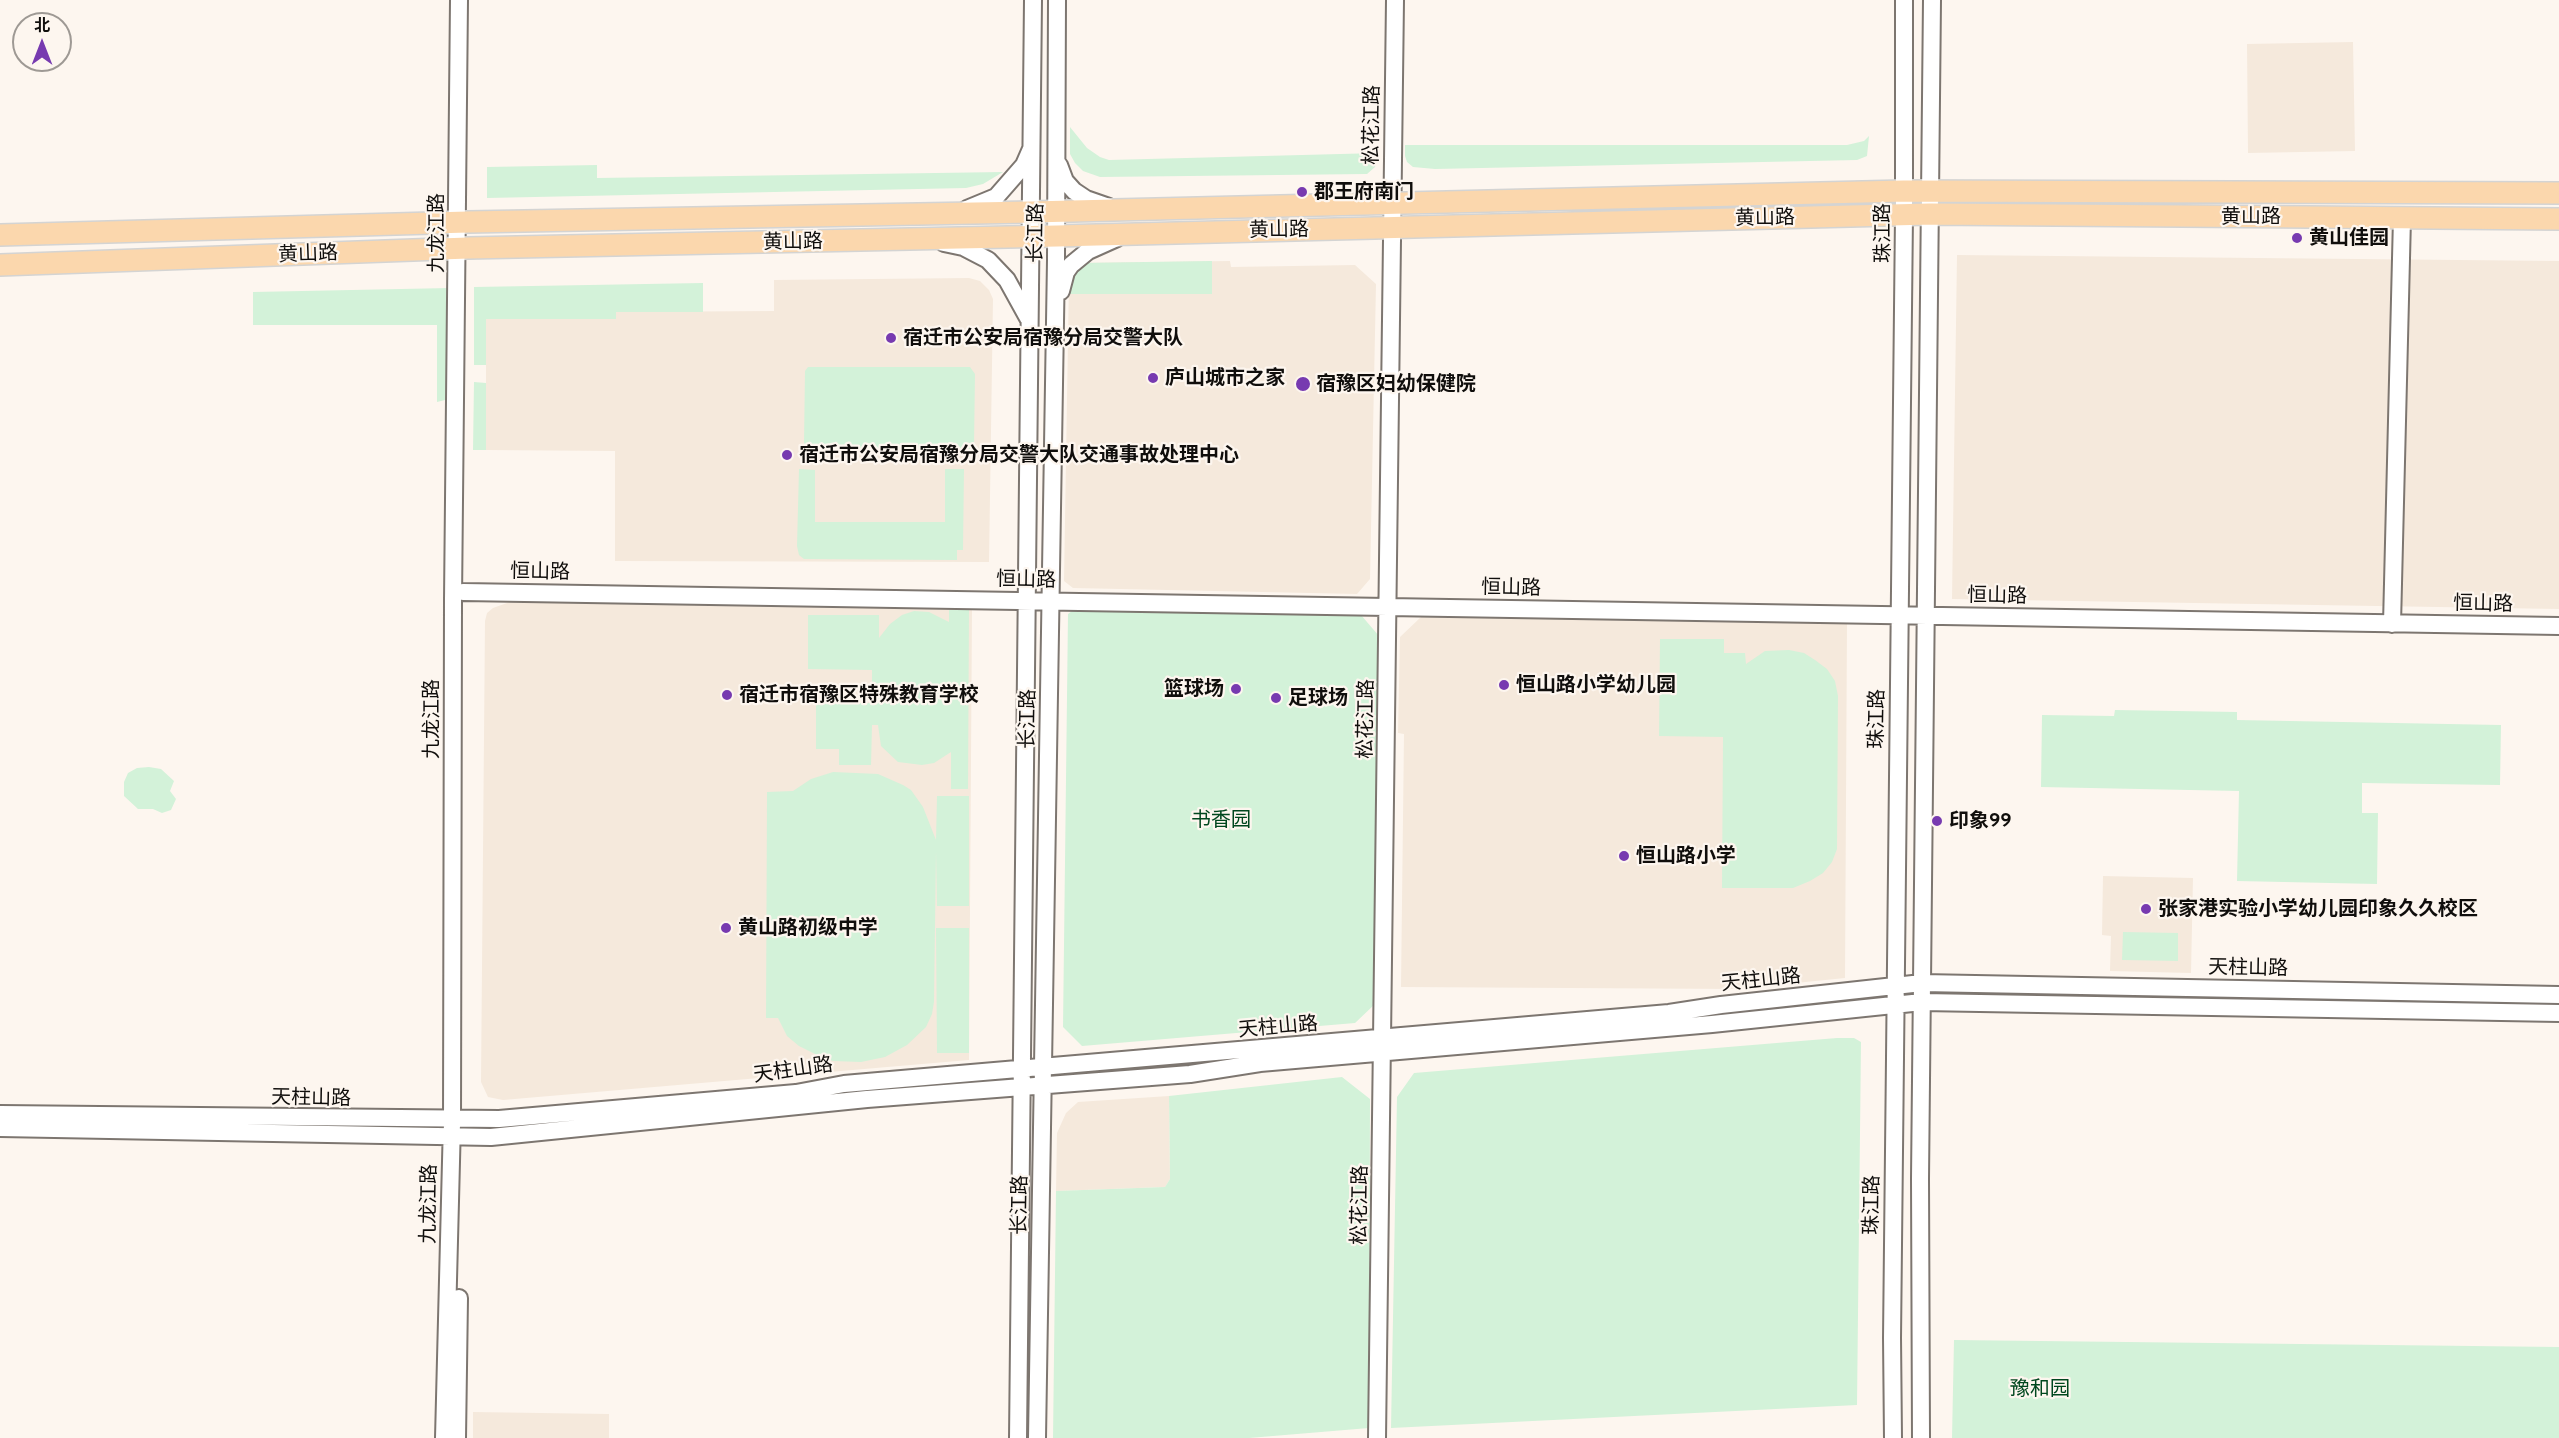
<!DOCTYPE html>
<html>
<head>
<meta charset="utf-8">
<style>
  body { margin:0 }
  #map { position:relative; width:2559px; height:1438px; overflow:hidden; background:#fdf6ef; font-family:Cabin,"Noto Sans SC",sans-serif }
  canvas { display:block }
  .north { position:absolute; left:12px; top:12px; width:60px; height:60px; box-sizing:border-box; background:#fdf6ef; border:2px solid #9e9994; border-radius:50%; rotate:0deg; font-size:16px; font-weight:700; line-height:24px; text-align:center; color:#100e0c }
  .north::after { content:''; display:block; margin:auto; width:21px; height:27px; background:#773ab0; clip-path:polygon(50% 0,100% 100%,50% 72%,0 100%) }
</style>
</head>
<body>
<div id="map">
<canvas width="2559" height="1438"></canvas>
<div class="north">北</div>
</div>
<script>
const c = document.querySelector('canvas').getContext('2d');
c.lineJoin = 'round';
function fill(path, color) { c.fillStyle = color; c.fill(path, 'evenodd'); }
const shape = rows => new Path2D(rows.map(r => 'M' + r).join(''));
function trace(path, color, width, dash) { c.strokeStyle = color; c.lineWidth = width; c.lineCap = dash ? 'butt' : 'round'; c.setLineDash(dash || []); c.stroke(path); }
function write(font, color, halo, rows, align = 'center') {
  c.font = font + ' Cabin,"Noto Sans SC",sans-serif'; c.lineWidth = 4.5; c.setLineDash([]); c.textBaseline = 'middle'; c.strokeStyle = halo; c.fillStyle = color; for (const [text, x, y, turn = 0] of rows) {
    c.save(); c.translate(x, y); c.rotate((+turn || 0) * Math.PI / 180); c.textAlign = isNaN(turn) ? turn : align; if (halo) c.strokeText(text, 0, 0); c.fillText(text, 0, 0); c.restore();
  }
}
const built = shape([
  [2353,42,2355,151,2248,153,2247,44],
  [1957,255,2559,261,2559,609,1952,599],
  [1230,261,1231,267,1355,265,1376,284,1370,579,1357,594,1073,588,1064,581,1069,279,1078,263],
  [969,278,980,281,989,290,993,299,989,562,615,561,615,451,486,450,486,319,615,319,616,312,774,311,774,280],
  [510,602,972,609,969,1060,503,1100,488,1097,481,1082,485,621,487,613,493,608],
  [1421,617,1847,623,1845,978,1737,989,1401,987,1404,734,1398,733,1400,637],
  [2103,876,2193,878,2191,973,2110,971,2111,936,2102,935],
  [1169,1096,1170,1179,1165,1187,1056,1191,1057,1133,1066,1113,1078,1102],
  [473,1412,609,1414,609,1438,473,1438]
]);
const green = shape([
  [1070,127,1087,148,1100,157,1109,160,1379,153,1375,167,1367,174,1100,177,1083,171,1075,163,1070,154],
  [1869,136,1867,156,1857,160,1435,169,1413,167,1407,162,1405,156,1405,145,1847,145,1864,141],
  [597,165,597,178,1003,172,983,184,966,188,487,198,487,167],
  [1212,261,1212,294,1069,294,1069,279,1078,263],
  [703,283,703,312,616,312,616,319,486,319,486,365,474,365,474,287],
  [450,288,449,399,437,402,437,325,253,325,253,292],
  [808,367,970,367,975,374,974,445,970,449,807,449,804,443,805,371],
  [474,382,486,383,486,450,473,450],
  [799,469,815,470,815,522,945,522,945,469,964,469,963,550,957,550,957,560,804,559,799,555,797,546],
  [949,610,969,610,968,789,951,789,951,752,934,763,922,765,898,762,881,746,878,725,872,725,871,765,839,765,839,749,816,749,816,703,872,703,872,670,808,669,808,615,879,615,879,638,890,624,902,615,914,611,929,612,949,622],
  [1072,611,1361,615,1379,636,1375,1004,1355,1023,1082,1046,1063,1027,1068,614],
  [1660,639,1724,639,1724,653,1745,653,1746,664,1765,651,1789,650,1804,653,1815,660,1827,669,1835,681,1838,696,1837,849,1832,862,1823,873,1810,881,1793,888,1722,888,1723,737,1659,736],
  [2115,710,2237,712,2237,720,2501,725,2500,785,2362,783,2362,813,2378,813,2377,884,2237,881,2239,791,2041,787,2042,715,2114,716],
  [149,767,161,769,174,781,170,791,176,799,171,810,162,813,153,809,138,809,124,796,124,782,128,773,137,768],
  [833,772,878,774,903,785,911,790,923,807,936,840,937,796,969,796,969,906,937,906,936,851,934,1002,932,1014,926,1027,907,1045,885,1057,861,1062,833,1061,821,1057,799,1046,787,1036,778,1018,766,1018,767,792,793,791,811,779],
  [936,928,969,928,969,1053,937,1053],
  [2123,932,2178,933,2178,961,2122,960],
  [1837,1038,1854,1038,1861,1042,1857,1405,1391,1428,1397,1097,1414,1073],
  [1342,1077,1370,1099,1369,1428,1249,1438,1053,1438,1056,1191,1165,1187,1170,1179,1169,1096],
  [1954,1340,2559,1347,2559,1438,1952,1438]
]);
const minor = shape([
  [1059,165,1065,181,1074,191,1086,199,1109,207],
  [967,209,996,197,1024,165,1031,149],
  [944,243,963,247,988,260,1007,280,1028,318],
  [1061,291,1066,272,1071,265,1088,251,1117,238],
  [463,592,2559,626],
  [2392,624,2402,218],
  [0,1114,499,1119,796,1093,844,1084,913,1078,1669,1013,1721,1005,1922,983,2559,995],
  [0,1128,491,1137,867,1099,1190,1074,1260,1063,1712,1024,1922,1002,2559,1013],
  [444,1438,452,1122,453,600,459,0],
  [457,1438,459,1298],
  [1018,1438,1033,0],
  [1037,1438,1056,260,1057,0],
  [1377,1438,1395,0],
  [1893,1438,1892,1337,1904,215,1904,0],
  [1921,1438,1920,1179,1932,0]
]);
const major = shape([
  [0,235,468,222,1031,212,1904,191,2559,193],
  [0,265,468,248,1057,236,1930,214,2559,219]
]);
const markers = [
  [1302,192,6,"#773ab0"],
  [2297,238,6,"#773ab0"],
  [891,338,6,"#773ab0"],
  [1153,378,6,"#773ab0"],
  [1303,384,8,"#773ab0"],
  [787,455,6,"#773ab0"],
  [1504,685,6,"#773ab0"],
  [1236,689,6,"#773ab0"],
  [727,695,6,"#773ab0"],
  [1276,698,6,"#773ab0"],
  [1937,821,6,"#773ab0"],
  [1624,856,6,"#773ab0"],
  [2146,909,6,"#773ab0"],
  [726,928,6,"#773ab0"]
];
const streetNames = [
  ["松花江路",1372,125,-89],
  ["黄山路",2251,217],
  ["黄山路",1765,218,-1],
  ["黄山路",1279,230,-1],
  ["九龙江路",437,233,-90],
  ["长江路",1036,233,-89],
  ["珠江路",1883,233,-90],
  ["黄山路",793,242,-1],
  ["黄山路",308,254,-2],
  ["恒山路",540,572,1],
  ["恒山路",1026,580,1],
  ["恒山路",1511,588,1],
  ["恒山路",1997,596,1],
  ["恒山路",2483,604,1],
  ["九龙江路",432,719,-90],
  ["长江路",1028,719,-89],
  ["松花江路",1366,719,-89],
  ["珠江路",1877,719,-89],
  ["天柱山路",2248,968,1],
  ["天柱山路",1761,980,-6],
  ["天柱山路",1278,1027,-5],
  ["天柱山路",793,1070,-8],
  ["天柱山路",311,1098,1],
  ["九龙江路",429,1204,-89],
  ["长江路",1020,1205,-89],
  ["松花江路",1360,1205,-89],
  ["珠江路",1872,1205,-89]
];
const poiNames = [
  ["郡王府南门",1314,192],
  ["黄山佳园",2309,238],
  ["宿迁市公安局宿豫分局交警大队",903,338],
  ["庐山城市之家",1165,378],
  ["宿豫区妇幼保健院",1316,384],
  ["宿迁市公安局宿豫分局交警大队交通事故处理中心",799,455],
  ["恒山路小学幼儿园",1516,685],
  ["篮球场",1224,689,"right"],
  ["宿迁市宿豫区特殊教育学校",739,695],
  ["足球场",1288,698],
  ["印象99",1949,821],
  ["恒山路小学",1636,856],
  ["张家港实验小学幼儿园印象久久校区",2158,909],
  ["黄山路初级中学",738,928]
];
const parkNames = [
  ["书香园",1221,820],
  ["豫和园",2040,1389]
];
fill(built, '#f5e9dc');
fill(green, '#d3f2d9');
trace(minor, '#7d7670', 20);
trace(major, '#d4d4d3', 24);
trace(minor, '#fff', 16);
trace(major, '#fbd7ad', 21);
for (const [x, y, r, color] of markers) { const dot = new Path2D(); dot.arc(x, y, r, 0, 2 * Math.PI); c.fillStyle = color; c.fill(dot); trace(dot, '#fdf6ef', 2); }
write('20px', '#100e0c', '#fdf6ef', streetNames);
write('bold 20px', '#100e0c', '#fdf6ef', poiNames, 'left');
write('20px', '#00471e', '#fdf6ef', parkNames);
</script>
</body>
</html>
